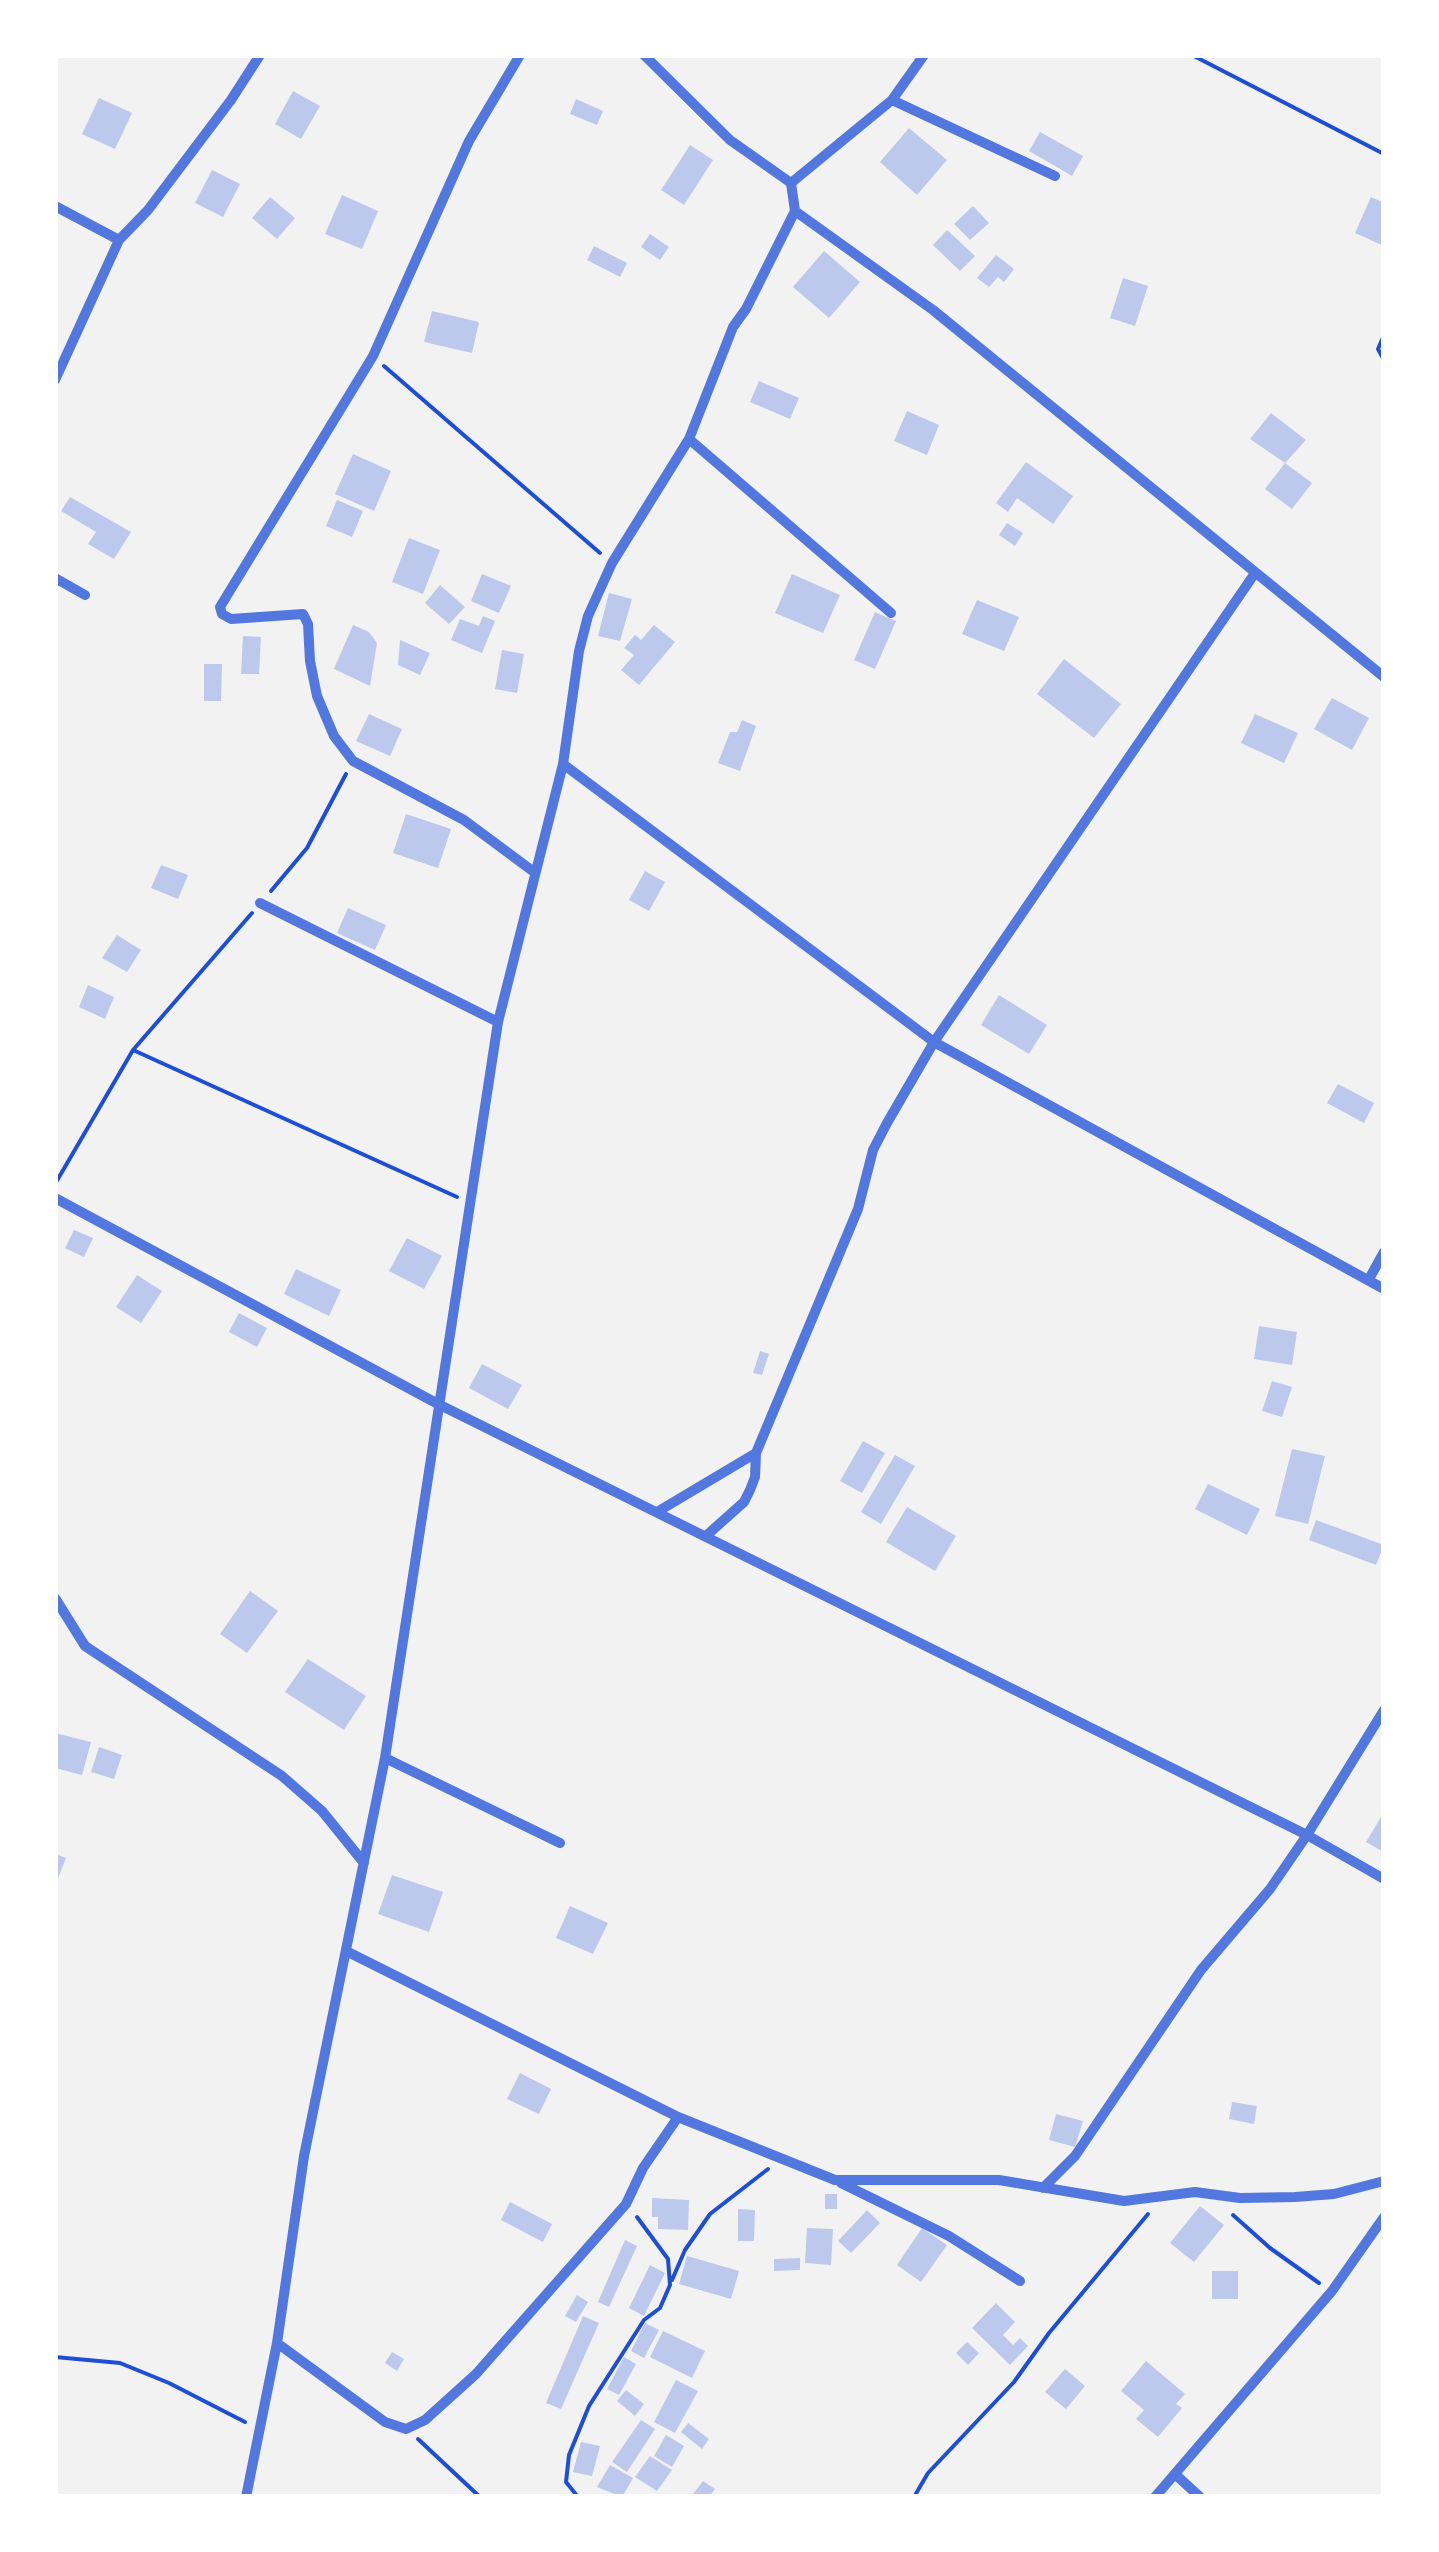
<!DOCTYPE html>
<html>
<head>
<meta charset="utf-8">
<style>
  body { margin:0 }
  #map { position:relative; width:1439px; height:2552px; overflow:hidden; background:#f2f2f2; font-family:Manrope,sans-serif }
  canvas { display:block }
  .frame { position:absolute; inset:0; border:58px solid #fff; pointer-events:none }
</style>
</head>
<body>
<div id="map">
<canvas width="1439" height="2552"></canvas>
<div class="frame"></div>
</div>
<script>
const c = document.querySelector('canvas').getContext('2d');
c.lineJoin = 'round';
function fill(path, color) { c.fillStyle = color; c.fill(path, 'evenodd'); }
const shape = rows => new Path2D(rows.map(r => 'M' + r).join(''));
function trace(path, color, width, dash) { c.strokeStyle = color; c.lineWidth = width; c.lineCap = dash ? 'butt' : 'round'; c.setLineDash(dash || []); c.stroke(path); }
const building = shape([
  [293,91,320,106,301,139,275,124],
  [99,98,132,113,115,149,82,134],
  [576,99,603,111,597,125,570,114],
  [909,128,947,160,917,195,880,162],
  [1040,132,1083,156,1072,176,1029,151],
  [690,145,713,160,684,205,661,190],
  [212,170,240,184,223,217,195,203],
  [342,195,378,211,362,249,325,234],
  [270,197,295,218,277,239,252,218],
  [1371,197,1384,203,1384,246,1355,233],
  [973,206,989,223,970,240,954,224],
  [947,230,975,256,960,271,933,245],
  [650,234,669,247,660,260,641,247],
  [594,246,627,263,620,277,587,260],
  [824,251,860,282,829,318,793,287],
  [996,255,1014,269,1004,282,998,277,989,287,977,278],
  [1123,278,1148,286,1135,326,1110,318],
  [432,311,479,322,472,353,424,342],
  [759,381,799,398,790,419,750,402],
  [907,411,939,425,927,455,894,441],
  [1271,413,1306,440,1285,463,1312,483,1292,509,1265,489,1285,463,1250,439],
  [353,454,391,471,374,511,335,494],
  [1026,462,1073,496,1053,524,1017,498,1008,512,996,503],
  [70,497,131,532,114,559,88,544,96,532,61,511],
  [337,500,363,511,352,537,326,526],
  [1007,523,1023,533,1015,546,999,535],
  [409,538,440,550,423,594,392,582],
  [482,574,511,586,499,613,471,601],
  [792,574,840,595,823,633,775,613],
  [440,585,465,607,449,624,425,603],
  [609,593,632,599,620,641,598,636],
  [977,600,1019,617,1004,651,962,634],
  [875,612,896,621,875,669,854,660],
  [483,616,495,621,482,653,451,640,460,619,479,626],
  [353,625,369,632,377,643,370,686,334,669],
  [654,625,675,642,639,685,621,670,634,655,624,648,635,635,641,640],
  [243,636,261,637,259,674,241,674],
  [400,640,430,653,420,675,398,665],
  [502,650,524,654,517,693,495,689],
  [1064,659,1121,704,1094,738,1037,694],
  [204,664,222,664,221,701,204,701],
  [1332,698,1369,718,1352,750,1314,729],
  [369,714,402,729,390,756,356,741],
  [1255,714,1298,733,1284,763,1241,743],
  [742,720,756,726,740,771,718,763,730,732,737,732],
  [406,814,451,829,438,868,393,853],
  [161,865,188,875,178,899,151,888],
  [645,871,665,882,649,911,629,900],
  [348,908,386,925,375,950,337,933],
  [117,935,141,950,127,972,102,958],
  [88,985,114,997,105,1019,79,1007],
  [999,995,1047,1025,1029,1054,981,1025],
  [1338,1084,1374,1103,1364,1123,1327,1103],
  [74,1230,93,1238,84,1257,65,1248],
  [407,1238,442,1256,424,1289,389,1271],
  [296,1269,341,1290,329,1316,284,1294],
  [137,1275,162,1291,141,1323,116,1307],
  [239,1313,267,1328,257,1347,229,1332],
  [1259,1326,1297,1332,1292,1365,1254,1359],
  [760,1351,769,1354,762,1375,753,1373],
  [482,1364,522,1385,508,1409,469,1388],
  [1272,1381,1292,1387,1282,1417,1262,1411],
  [863,1441,885,1453,862,1493,840,1481],
  [1292,1449,1325,1456,1308,1524,1275,1516],
  [895,1455,915,1466,881,1524,861,1512],
  [1208,1484,1260,1509,1247,1535,1195,1509],
  [907,1507,956,1536,935,1571,886,1542],
  [1316,1520,1384,1545,1376,1565,1309,1540],
  [250,1591,278,1611,247,1653,220,1634],
  [308,1659,366,1696,344,1730,285,1692],
  [55,1733,91,1742,82,1775,55,1768],
  [99,1747,122,1755,114,1779,91,1772],
  [1384,1812,1384,1852,1366,1842],
  [55,1854,66,1858,55,1886],
  [392,1875,443,1892,429,1932,378,1914],
  [570,1906,608,1923,593,1954,556,1938],
  [520,2073,551,2089,539,2114,507,2099],
  [1232,2102,1257,2106,1254,2124,1229,2119],
  [1056,2114,1083,2121,1075,2147,1049,2140],
  [825,2194,837,2194,837,2209,825,2209],
  [652,2198,689,2200,688,2230,658,2229,658,2217,652,2217],
  [510,2202,552,2224,543,2242,501,2220],
  [1200,2206,1224,2225,1194,2262,1170,2243],
  [738,2209,755,2210,754,2241,738,2241],
  [867,2210,880,2223,851,2253,838,2241],
  [807,2228,833,2229,831,2265,805,2263],
  [922,2228,947,2245,921,2282,897,2265],
  [625,2240,637,2246,609,2307,598,2302],
  [687,2256,739,2271,731,2299,679,2284],
  [800,2258,800,2270,774,2271,774,2259],
  [650,2265,665,2273,644,2316,629,2308],
  [1212,2271,1238,2271,1238,2299,1212,2299],
  [577,2295,588,2302,576,2322,565,2316],
  [996,2303,1015,2322,1003,2335,1013,2345,1020,2338,1028,2346,1010,2365,972,2328],
  [583,2316,599,2323,561,2409,546,2403],
  [645,2323,659,2330,644,2358,631,2351],
  [663,2331,705,2351,692,2378,650,2357],
  [967,2342,979,2353,968,2365,956,2353],
  [392,2352,404,2359,397,2371,385,2363],
  [624,2357,636,2364,619,2395,607,2389],
  [1146,2361,1185,2394,1176,2404,1182,2408,1158,2437,1136,2419,1144,2410,1121,2391],
  [1065,2369,1085,2386,1066,2409,1045,2392],
  [676,2380,698,2391,675,2433,654,2422],
  [626,2390,644,2404,635,2416,617,2401],
  [641,2420,655,2429,627,2472,612,2462],
  [688,2423,709,2439,702,2449,681,2432],
  [666,2435,684,2446,672,2467,654,2456],
  [581,2442,600,2446,592,2476,573,2472],
  [650,2456,672,2470,657,2491,635,2477],
  [610,2465,633,2478,622,2497,597,2487],
  [703,2481,715,2489,709,2497,693,2494]
]);
const path = shape([
  [1192,55,1384,154],
  [1384,335,1378,349,1384,360],
  [384,366,600,553],
  [271,891,307,848,346,774],
  [133,1050,457,1197],
  [55,1184,133,1050,252,913],
  [1233,2215,1270,2248,1319,2283],
  [672,2280,685,2250,710,2214,768,2169],
  [55,2357,120,2363,169,2383,245,2422],
  [418,2439,480,2497],
  [578,2497,566,2482,569,2455,589,2406,644,2320,660,2308,670,2285,668,2259,637,2217],
  [914,2497,928,2473,1014,2382,1049,2333,1148,2214]
]);
const minor = shape([
  [520,55,469,141,373,356,220,607,222,614,231,619,303,614,308,624,310,661,317,696,334,736,353,761,464,820,534,872],
  [644,55,730,140,791,183,795,211,933,310,1384,677],
  [892,100,1055,176],
  [791,183,892,100,924,55],
  [55,206,119,240],
  [55,380,119,240,148,210,231,100,260,55],
  [689,439,891,613],
  [55,578,85,595],
  [563,764,934,1042,1384,1289],
  [260,903,498,1022],
  [55,1198,438,1404,1307,1835,1384,1879],
  [1369,1279,1384,1252],
  [657,1512,756,1453,858,1209,873,1150,887,1123,934,1042,1255,573],
  [707,1535,744,1502,750,1490,755,1477,756,1453],
  [55,1598,85,1646,282,1776,322,1811,364,1863],
  [385,1758,560,1843],
  [346,1951,678,2117,835,2180,999,2180,1124,2201,1195,2192,1240,2198,1295,2197,1334,2194,1384,2181],
  [841,2183,949,2236,1020,2281],
  [1043,2188,1075,2156,1201,1970,1270,1889,1307,1835,1384,1710],
  [277,2343,385,2422,406,2429,425,2420,476,2374,626,2204,643,2168,678,2117],
  [1176,2475,1200,2497],
  [246,2497,277,2343,304,2156,385,1758,498,1022,563,764,579,651,588,616,612,563,689,439,733,327,746,309,795,211],
  [1155,2497,1332,2291,1384,2217]
]);
fill(building, '#bdc9ec');
trace(path, '#1d4ed8', 4);
trace(minor, '#5277de', 10);
</script>
</body>
</html>
